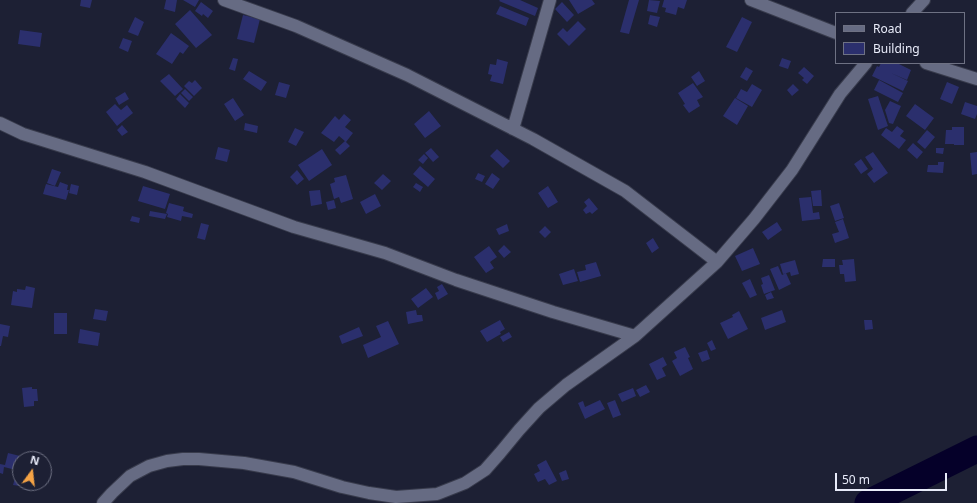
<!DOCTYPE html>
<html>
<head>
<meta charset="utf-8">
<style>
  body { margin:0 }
  #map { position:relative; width:977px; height:503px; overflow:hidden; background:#1d2034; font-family:"Noto Sans",sans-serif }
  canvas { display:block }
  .legend { position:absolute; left:835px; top:12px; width:130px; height:52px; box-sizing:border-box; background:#1d2034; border:1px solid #6e7183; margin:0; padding:5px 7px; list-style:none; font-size:12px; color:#e8ebf9 }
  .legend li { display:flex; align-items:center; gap:8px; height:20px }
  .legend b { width:20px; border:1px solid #6e7183 }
  .north { position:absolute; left:12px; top:451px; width:40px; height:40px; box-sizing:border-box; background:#1d2034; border:1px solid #6e7183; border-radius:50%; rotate:15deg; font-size:11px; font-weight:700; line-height:16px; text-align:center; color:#e8ebf9 }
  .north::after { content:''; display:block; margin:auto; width:14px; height:18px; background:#f5a345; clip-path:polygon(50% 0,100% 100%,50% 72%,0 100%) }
  .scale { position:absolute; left:835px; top:473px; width:112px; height:18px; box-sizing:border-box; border:2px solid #e8ebf9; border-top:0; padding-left:5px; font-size:12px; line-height:14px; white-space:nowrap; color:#e8ebf9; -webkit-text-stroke:3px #1d2034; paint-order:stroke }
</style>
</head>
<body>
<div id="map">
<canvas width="977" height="503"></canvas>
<ul class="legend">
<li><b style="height:5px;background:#666b83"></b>Road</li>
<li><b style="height:11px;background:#2b2f6d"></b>Building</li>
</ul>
<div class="north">N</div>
<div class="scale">50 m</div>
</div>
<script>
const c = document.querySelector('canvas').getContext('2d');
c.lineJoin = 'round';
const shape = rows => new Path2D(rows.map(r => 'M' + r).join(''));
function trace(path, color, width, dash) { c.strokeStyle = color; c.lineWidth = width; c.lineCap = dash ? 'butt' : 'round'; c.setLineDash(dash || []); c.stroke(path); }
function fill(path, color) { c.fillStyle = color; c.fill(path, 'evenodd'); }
const river = shape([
  [868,503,977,449]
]);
const building = shape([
  [81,0,92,0,90,8,80,6],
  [166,0,177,0,175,12,164,9],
  [183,0,199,0,195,7],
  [500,0,520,0,538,8,535,16,499,1],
  [569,0,592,0,595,4,578,14],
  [629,0,639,0,629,34,620,32],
  [649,0,660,1,657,13,647,11],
  [664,0,687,0,684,9,678,7,676,15,665,12,666,8,662,7],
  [201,2,213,11,208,18,203,14,202,16,195,11],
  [562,2,574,15,567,22,555,9],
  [500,6,529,18,526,26,496,14],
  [190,10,212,35,196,48,175,24],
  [243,15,260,19,254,43,237,39],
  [650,15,660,17,657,27,648,24],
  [135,17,144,22,138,36,128,32],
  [742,17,752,22,737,52,726,47],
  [578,21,586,29,569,46,557,34,563,28,567,32],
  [20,30,42,33,40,47,18,44],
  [171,33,189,46,183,54,180,52,172,64,156,54],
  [123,38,132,41,128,52,119,48],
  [233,58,238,59,235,71,229,69],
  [782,58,791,61,788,69,779,66],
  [497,59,508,62,503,84,490,81,492,75,488,74,490,64,496,65],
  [881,63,897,63,911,70,907,80,891,73,908,81,903,91,872,76,877,66,879,67],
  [746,67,753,71,747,81,740,77],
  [804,67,814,76,807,84,802,80,804,78,798,73],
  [249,71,267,82,261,91,243,79],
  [699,71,705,81,697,86,691,77],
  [169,74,183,89,175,96,160,81],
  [195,80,202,88,194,96,184,86,189,81,192,83],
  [879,80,903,93,898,102,874,90],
  [279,82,290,85,286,98,275,95],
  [947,82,959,87,952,104,940,99],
  [693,83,703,97,697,100,700,106,689,113,683,105,685,104,678,93],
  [752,84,762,90,752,107,736,98,741,89,747,92],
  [793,84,799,90,792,96,787,90],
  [185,89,193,97,189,101,181,93],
  [125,92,129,99,119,105,115,98],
  [180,94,189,103,185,108,176,99],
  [878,96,888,126,878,130,868,99],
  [233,98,244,115,235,121,224,104],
  [735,98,748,106,737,125,723,116],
  [890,101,901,106,893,124,889,123,885,110],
  [965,102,977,106,977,114,975,119,961,114],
  [115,104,121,110,127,105,133,113,117,126,106,112],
  [915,104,934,118,925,130,906,116],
  [429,111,441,126,425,138,414,124],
  [344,114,351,120,345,127,353,133,346,142,339,136,334,142,321,133,335,116,339,120],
  [245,123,258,126,257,133,244,130],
  [122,125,128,132,122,136,117,130],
  [897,126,904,131,900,136,906,140,899,149,881,135,886,128,892,132],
  [952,127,964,127,964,145,954,145,954,144,945,144,946,130,952,130],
  [295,128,304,132,296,146,288,142],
  [927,130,935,137,925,149,917,142],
  [345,141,350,146,340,155,335,150],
  [913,143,923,152,917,159,907,150],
  [218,147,230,150,227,162,215,159],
  [431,148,439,157,433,162,425,153],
  [936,148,944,148,943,154,936,153],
  [322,149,332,165,309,181,298,165],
  [497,149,510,161,503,168,490,156],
  [873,152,888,173,874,183,867,174,873,169,865,157],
  [977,152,977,174,972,175,970,153],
  [424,154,428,158,423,164,418,160],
  [861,159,868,169,861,174,854,164],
  [938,162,944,162,943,173,927,172,928,165,938,165],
  [420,166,435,179,428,187,413,174],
  [52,169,61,172,55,186,47,183],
  [297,170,304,179,297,185,290,177],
  [478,173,485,176,482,182,475,179],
  [492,173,500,179,493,189,485,184],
  [383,174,391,181,382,190,374,183],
  [346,175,353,199,341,203,339,197,334,199,330,184,335,182,334,178],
  [60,182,68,185,67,190,69,190,66,200,43,194,46,184,58,187],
  [416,183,423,187,420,192,413,187],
  [71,184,79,186,77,195,69,193],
  [143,186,170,194,165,209,138,201],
  [548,186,558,202,548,208,538,193],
  [320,190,322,204,311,206,309,191],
  [821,190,822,206,813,206,811,191],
  [375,194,381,206,366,214,360,202],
  [811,197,813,213,819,212,820,219,802,221,799,198],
  [589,198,598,209,592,214,590,212,586,214,583,210,587,206,584,202],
  [334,200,336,208,328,210,326,202],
  [169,203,184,207,183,211,193,214,192,218,182,216,181,221,167,217,168,214,166,213],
  [839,203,844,218,835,221,830,206],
  [150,211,167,214,165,219,149,216],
  [132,216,140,218,139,223,130,221],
  [843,219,849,238,835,243,832,234,839,232,835,222],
  [777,222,782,230,768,240,762,232],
  [201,223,209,225,205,240,197,238],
  [507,224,509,231,499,235,496,229],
  [545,226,551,232,545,238,539,232],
  [653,238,659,248,652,253,646,243],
  [504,245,511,252,504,258,498,251],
  [489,246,497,257,490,262,494,268,486,273,474,257],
  [753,248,760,264,742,271,735,256],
  [823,259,835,259,835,267,822,267],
  [854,259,856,281,845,282,844,274,840,274,839,265,843,265,842,260],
  [795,260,799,274,791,276,790,272,783,274,780,264],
  [596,262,601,276,580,282,577,272,586,270,585,265],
  [778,266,782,275,786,273,791,284,779,290,770,269],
  [574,269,578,281,563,285,559,274],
  [769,275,775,290,764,294,761,285,763,284,761,278],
  [750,279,757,295,750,298,742,283],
  [442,284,448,294,438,300,435,293,439,291,437,287],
  [26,286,35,288,32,308,11,305,13,291,17,292,17,289,25,290],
  [426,288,433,297,418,308,411,299],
  [771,292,774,298,767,300,765,295],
  [95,309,108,311,106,321,93,319],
  [416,310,417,315,422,315,423,321,408,324,406,312],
  [782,310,786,322,765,330,761,318],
  [739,311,748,329,728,339,720,323,733,317,732,315],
  [54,313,67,313,67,334,54,334],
  [500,320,505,329,500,332,501,334,487,342,480,331],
  [864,320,872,320,873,329,865,330],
  [388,321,399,344,368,358,363,345,381,337,376,326],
  [0,324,10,326,8,337,3,336,1,346,0,346],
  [359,327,363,336,342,344,339,336],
  [80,329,100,333,98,346,78,343],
  [509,332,512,337,503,342,500,337],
  [712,340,716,349,711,351,707,343],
  [685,347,690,357,688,358,693,369,680,376,672,361,677,358,674,352],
  [707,350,710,359,702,362,698,353],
  [663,357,667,365,662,368,666,376,657,380,649,364],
  [646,385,650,392,640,397,636,390],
  [32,387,32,389,37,389,38,401,34,401,34,406,24,407,22,388],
  [633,388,636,396,622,402,618,394],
  [600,400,605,409,585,419,578,403,583,401,585,407],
  [615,400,621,415,613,418,607,403],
  [8,453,24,457,24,459,20,459,20,471,4,467,3,474,0,473,0,464,5,465],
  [546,460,557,481,549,485,545,479,538,482,534,474,540,471,537,465],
  [566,470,569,479,562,481,559,473],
  [15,478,20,480,21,483,20,486,13,485]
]);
const minor = shape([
  [224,0,296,26,407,75,533,139,625,191,717,262],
  [751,0,836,33],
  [912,13,924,0],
  [926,63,977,79],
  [0,123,23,134,145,172,294,227,385,253,456,280,553,312,635,336],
  [513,129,550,0],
  [103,503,112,493,130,476,149,466,167,461,183,459,199,459,244,463,294,472,342,487,369,493,396,497,437,494,465,483,485,470,500,453,519,430,539,408,566,385,635,336,717,262,754,219,792,170,840,94,866,63]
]);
trace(river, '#050029', 27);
fill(building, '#2b2f6d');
trace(minor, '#383b4c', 14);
trace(minor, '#666b83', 12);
</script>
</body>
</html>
